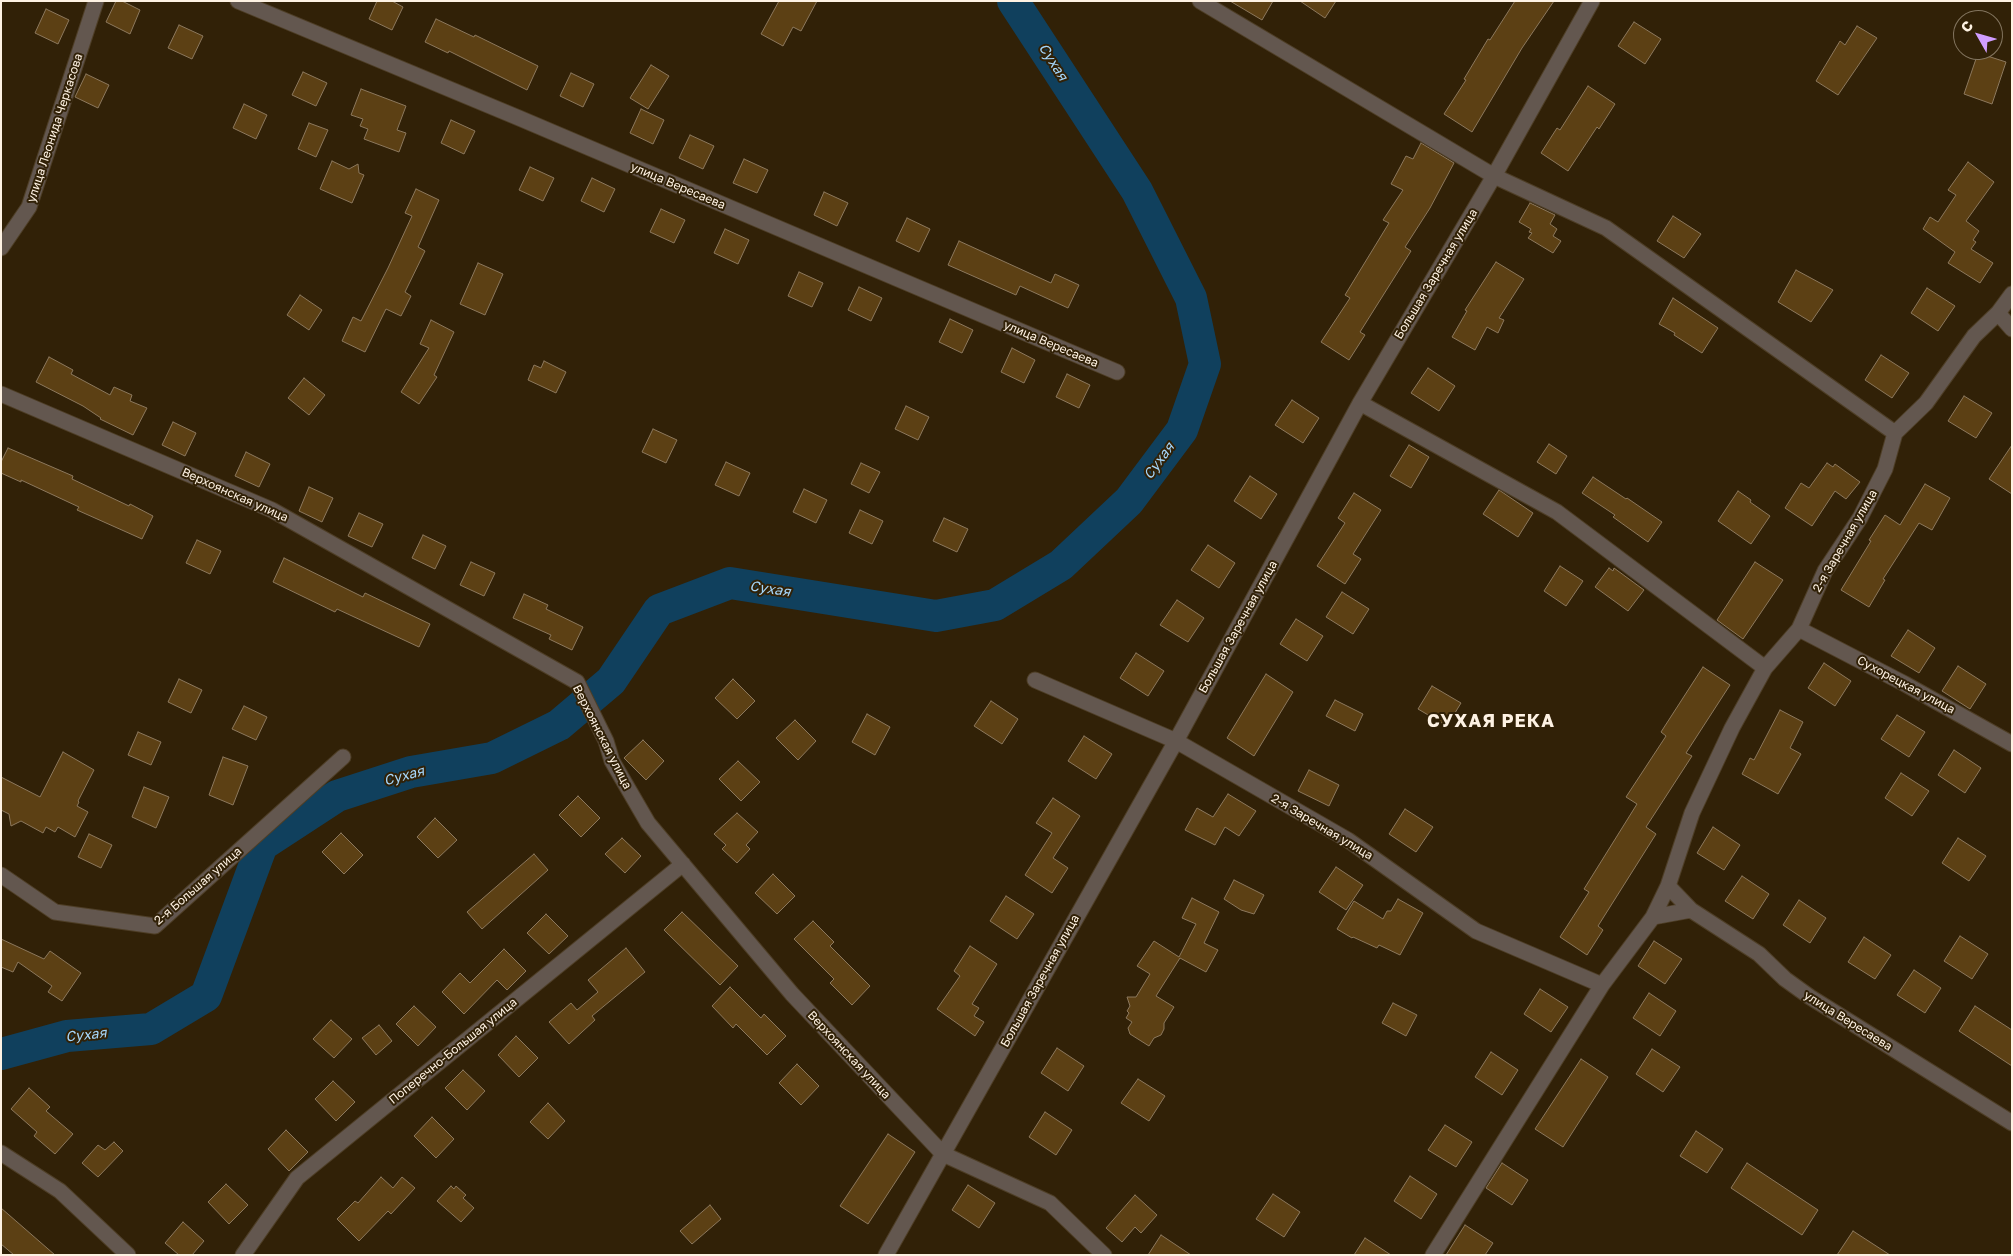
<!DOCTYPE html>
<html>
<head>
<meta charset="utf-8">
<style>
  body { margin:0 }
  #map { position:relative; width:2013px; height:1256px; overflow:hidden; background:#312107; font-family:"Golos Text",sans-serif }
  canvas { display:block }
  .frame { position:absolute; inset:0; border:2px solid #fef2e3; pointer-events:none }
  .north { position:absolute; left:1953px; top:10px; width:50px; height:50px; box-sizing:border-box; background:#312107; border:1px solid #83755f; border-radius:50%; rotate:308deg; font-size:14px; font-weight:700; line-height:20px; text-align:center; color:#fef2e3 }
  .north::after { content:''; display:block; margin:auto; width:18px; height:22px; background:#d09dff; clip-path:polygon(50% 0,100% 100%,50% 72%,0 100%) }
</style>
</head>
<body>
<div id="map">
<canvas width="2013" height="1256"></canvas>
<div class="frame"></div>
<div class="north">С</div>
</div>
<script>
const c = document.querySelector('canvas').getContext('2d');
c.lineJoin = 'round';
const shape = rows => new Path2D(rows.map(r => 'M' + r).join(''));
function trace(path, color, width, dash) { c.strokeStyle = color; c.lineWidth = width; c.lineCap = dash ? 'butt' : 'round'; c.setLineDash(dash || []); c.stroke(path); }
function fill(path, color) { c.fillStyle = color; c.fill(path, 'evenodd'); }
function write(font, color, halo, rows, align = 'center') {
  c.font = font + ' "Golos Text",sans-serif'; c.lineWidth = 4; c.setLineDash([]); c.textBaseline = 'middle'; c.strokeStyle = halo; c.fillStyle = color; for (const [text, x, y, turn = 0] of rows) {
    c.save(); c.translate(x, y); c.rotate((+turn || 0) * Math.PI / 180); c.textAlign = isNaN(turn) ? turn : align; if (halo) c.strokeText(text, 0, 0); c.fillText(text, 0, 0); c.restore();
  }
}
const river = shape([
  [1,1054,67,1036,151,1029,206,996,262,845,337,796,411,772,492,758,559,725,611,681,659,610,730,583,936,616,995,605,1061,565,1129,501,1182,430,1205,364,1191,298,1137,191,1013,1]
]);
const building = shape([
  [116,1,122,1,140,10,130,34,106,22,116,1],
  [377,1,392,1,403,7,392,30,369,19,377,1],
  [779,1,817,1,801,31,793,27,783,46,761,34,779,1],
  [1230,1,1273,1,1262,20,1230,1],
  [1300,1,1336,1,1325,18,1300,1],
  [1515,1,1554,1,1522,48,1472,132,1444,114,1466,80,1464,79,1488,39,1490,40,1515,1],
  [46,9,69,20,58,44,35,33,46,9],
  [436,19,474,37,475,35,538,66,527,90,449,51,448,53,425,42,436,19],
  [1634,22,1661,39,1645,64,1618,46,1634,22],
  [179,25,203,36,192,59,168,48,179,25],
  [1857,26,1877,38,1838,95,1816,81,1840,41,1845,45,1857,26],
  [1978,53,2006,62,1992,104,1964,94,1978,53],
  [651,65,669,76,648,109,630,98,651,65],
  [303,72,327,83,316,106,292,95,303,72],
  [571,73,594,84,583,107,560,96,571,73],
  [86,74,109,85,98,108,75,97,86,74],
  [1588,86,1615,104,1599,129,1597,127,1568,171,1541,153,1557,128,1560,130,1588,86],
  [361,89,406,106,397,130,406,133,399,152,364,139,368,129,360,126,363,119,351,115,361,89],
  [244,104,267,115,256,139,233,128,244,104],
  [641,109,664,120,653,144,630,133,641,109],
  [451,120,475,131,464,154,441,143,451,120],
  [309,123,328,130,316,157,298,149,309,123],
  [690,135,714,146,703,169,679,158,690,135],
  [1421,143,1454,163,1430,208,1405,247,1411,251,1360,332,1365,335,1349,360,1321,342,1350,298,1345,295,1389,223,1383,220,1403,190,1391,184,1406,156,1413,159,1421,143],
  [744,159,768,170,757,193,733,183,744,159],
  [332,161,349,169,358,164,359,173,364,175,352,203,320,189,332,161],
  [1968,162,1994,182,1966,221,1979,231,1973,240,1976,242,1971,249,1993,263,1980,283,1948,263,1955,252,1923,229,1930,217,1938,222,1956,195,1948,190,1968,162],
  [530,167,554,178,543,201,519,190,530,167],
  [592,178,615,189,604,212,581,201,592,178],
  [416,189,439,200,418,247,425,251,405,292,411,296,401,316,386,309,365,352,342,341,353,317,361,321,388,268,412,216,405,213,416,189],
  [824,192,848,203,837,226,814,215,824,192],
  [1530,203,1555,215,1550,224,1557,229,1553,236,1561,241,1553,253,1528,238,1532,233,1529,232,1531,229,1519,222,1530,203],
  [661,209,685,220,674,243,650,232,661,209],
  [1673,216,1701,234,1684,258,1657,241,1673,216],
  [907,218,930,229,919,252,896,241,907,218],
  [725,229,749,240,738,264,714,253,725,229],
  [959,241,1051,283,1055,274,1079,285,1068,308,1020,286,1016,295,948,265,959,241],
  [1496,262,1524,279,1499,318,1504,320,1498,333,1487,327,1475,350,1452,337,1467,311,1465,310,1496,262],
  [478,263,503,274,485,315,460,304,478,263],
  [1796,270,1833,290,1811,322,1778,302,1796,270],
  [799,272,823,283,812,307,788,296,799,272],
  [859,287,882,298,871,321,848,310,859,287],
  [1927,288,1955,306,1938,331,1911,313,1927,288],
  [300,295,322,310,309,330,287,315,300,295],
  [1673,298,1718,328,1702,353,1674,335,1675,333,1659,324,1673,298],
  [950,319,973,330,962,353,939,342,950,319],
  [431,320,454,332,434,375,437,377,419,404,401,392,429,348,420,344,431,320],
  [1012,348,1035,360,1024,383,1001,372,1012,348],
  [1881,355,1909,373,1892,398,1865,380,1881,355],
  [49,357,73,370,71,374,110,395,114,387,132,395,130,401,147,408,133,435,100,419,101,418,83,406,36,382,49,357],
  [544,361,566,372,556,393,528,380,534,365,541,368,544,361],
  [1428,368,1455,386,1439,411,1411,393,1428,368],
  [1067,374,1090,385,1079,408,1056,397,1067,374],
  [304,378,325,395,309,415,288,398,304,378],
  [1964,396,1992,413,1976,438,1948,421,1964,396],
  [1292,400,1319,418,1303,443,1275,425,1292,400],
  [906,406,929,417,918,440,895,429,906,406],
  [173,422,196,433,185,456,162,445,173,422],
  [653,429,677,440,666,463,642,452,653,429],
  [1549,444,1567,456,1556,474,1537,462,1549,444],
  [1409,445,1429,457,1411,488,1390,476,1409,445],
  [2012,445,2012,494,1989,479,2012,445],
  [8,448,73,476,72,479,129,506,130,504,153,516,142,539,77,510,79,507,21,480,21,482,1,473,1,462,8,448],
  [246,452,270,464,259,487,235,476,246,452],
  [726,462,750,473,739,496,715,485,726,462],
  [861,463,880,472,869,493,851,484,861,463],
  [1827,463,1833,467,1835,464,1860,482,1846,499,1835,491,1812,526,1785,508,1801,483,1809,488,1827,463],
  [1250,476,1277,494,1261,519,1234,501,1250,476],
  [1593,477,1626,499,1627,498,1662,522,1648,542,1613,517,1615,515,1582,493,1593,477],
  [1925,484,1950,498,1932,530,1919,523,1883,579,1885,580,1869,607,1841,590,1871,541,1869,540,1885,515,1900,525,1925,484],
  [309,487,333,498,322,522,299,511,309,487],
  [804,489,827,500,816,523,793,512,804,489],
  [1499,490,1533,513,1518,537,1483,514,1499,490],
  [1738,491,1751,500,1750,502,1770,516,1751,544,1718,521,1738,491],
  [1354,493,1381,510,1353,554,1361,559,1345,584,1317,566,1345,523,1338,518,1354,493],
  [860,510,883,521,872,544,849,533,860,510],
  [359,513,383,524,372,547,348,536,359,513],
  [944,518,968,529,957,552,933,541,944,518],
  [423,535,446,546,435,569,412,558,423,535],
  [197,540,221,551,210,574,186,563,197,540],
  [1208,545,1235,563,1219,588,1191,570,1208,545],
  [284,558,363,597,365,593,430,624,419,647,337,609,335,612,273,582,284,558],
  [471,562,495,573,484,596,460,585,471,562],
  [1755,562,1783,580,1743,639,1717,620,1755,562],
  [1560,566,1583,581,1566,606,1544,591,1560,566],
  [1609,568,1613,571,1614,568,1644,590,1628,611,1595,587,1609,568],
  [1342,592,1369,609,1353,634,1326,617,1342,592],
  [524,594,548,605,546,609,583,627,572,650,549,639,551,635,513,618,524,594],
  [1177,600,1204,618,1188,642,1160,625,1177,600],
  [1296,619,1323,636,1307,661,1280,644,1296,619],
  [1908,630,1935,648,1919,673,1891,656,1908,630],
  [1136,653,1164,671,1148,696,1120,678,1136,653],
  [1824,663,1851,681,1835,706,1808,688,1824,663],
  [1958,666,1986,684,1970,709,1942,691,1958,666],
  [1703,667,1730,685,1686,753,1692,756,1646,827,1656,834,1598,926,1603,930,1587,955,1560,937,1589,892,1584,889,1637,804,1626,797,1666,736,1661,732,1703,667],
  [1266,674,1293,692,1254,756,1227,738,1266,674],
  [179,679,202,690,191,713,168,702,179,679],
  [733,679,755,701,737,719,715,698,733,679],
  [1432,686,1461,703,1447,726,1418,709,1432,686],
  [1335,700,1363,714,1355,731,1326,716,1335,700],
  [991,701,1018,719,1002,744,974,726,991,701],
  [244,706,267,717,256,740,232,729,244,706],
  [1780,710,1803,722,1790,748,1801,754,1778,794,1742,774,1750,758,1754,760,1780,710],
  [867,714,890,727,875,755,852,742,867,714],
  [1897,715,1925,732,1909,757,1881,739,1897,715],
  [795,720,816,741,798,760,776,738,795,720],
  [138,732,161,742,151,765,128,755,138,732],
  [1084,736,1112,754,1096,779,1068,761,1084,736],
  [643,740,664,761,646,780,624,758,643,740],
  [1954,750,1981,768,1965,793,1938,775,1954,750],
  [63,752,94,770,78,801,79,802,77,806,88,812,75,837,58,827,55,832,46,827,43,833,21,821,11,826,9,814,1,810,1,777,40,797,63,752],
  [223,757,248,766,233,805,209,795,223,757],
  [738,761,760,782,741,801,719,779,738,761],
  [1309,770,1339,785,1329,806,1298,791,1309,770],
  [1901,773,1929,791,1912,816,1885,798,1901,773],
  [144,787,169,797,156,828,132,817,144,787],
  [1228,794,1256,811,1239,836,1225,827,1215,845,1185,830,1197,808,1213,817,1228,794],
  [578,796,600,818,581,837,559,815,578,796],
  [1053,798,1080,816,1053,858,1068,868,1052,893,1025,875,1052,833,1036,823,1053,798],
  [1405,809,1433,827,1416,852,1389,834,1405,809],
  [737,813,758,832,746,845,750,849,737,863,722,849,726,845,714,834,737,813],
  [435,818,457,840,438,858,417,837,435,818],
  [1713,827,1740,845,1724,870,1697,853,1713,827],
  [341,833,363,855,344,874,322,852,341,833],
  [89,834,112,845,101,868,78,857,89,834],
  [622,838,641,856,625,873,605,854,622,838],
  [1958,838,1986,856,1969,881,1942,863,1958,838],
  [534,854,548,870,482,929,467,912,534,854],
  [1336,867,1363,885,1346,910,1319,892,1336,867],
  [773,874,795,896,777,914,755,893,773,874],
  [1742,876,1769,894,1753,919,1725,901,1742,876],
  [1234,880,1264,895,1254,914,1241,910,1224,899,1234,880],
  [1006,896,1034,914,1017,939,990,921,1006,896],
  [1192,898,1219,912,1204,943,1218,950,1206,972,1180,958,1156,996,1174,1007,1164,1023,1164,1029,1161,1035,1154,1038,1149,1046,1130,1034,1128,1028,1132,1022,1126,1018,1129,1013,1127,1011,1130,1006,1127,997,1136,997,1150,974,1137,966,1154,941,1179,957,1196,924,1182,918,1192,898],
  [1398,899,1423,913,1400,955,1379,945,1377,948,1353,937,1352,938,1337,929,1354,901,1383,919,1387,911,1391,911,1398,899],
  [1799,900,1826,918,1810,943,1783,925,1799,900],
  [682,912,738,966,720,985,664,930,682,912],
  [546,914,568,936,549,954,527,933,546,914],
  [813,921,834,942,830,946,870,986,852,1005,830,983,834,979,794,939,813,921],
  [1960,936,1988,954,1972,979,1944,961,1960,936],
  [1864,937,1891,955,1875,979,1848,962,1864,937],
  [1,939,44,959,50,951,81,973,62,1001,48,992,52,986,18,962,13,972,1,967,1,939],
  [1654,941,1682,959,1665,984,1638,966,1654,941],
  [970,946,997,964,972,1004,979,1008,974,1016,984,1022,975,1036,937,1009,960,976,954,971,970,946],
  [626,948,645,972,592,1016,595,1020,569,1044,549,1022,571,1003,577,1010,598,992,588,980,626,948],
  [504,949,526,971,507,990,497,980,464,1014,442,992,460,973,470,983,504,949],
  [1914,970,1941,988,1925,1013,1897,995,1914,970],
  [730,987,761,1018,764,1014,786,1036,767,1055,736,1024,733,1028,712,1006,730,987],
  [1540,989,1568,1007,1551,1032,1524,1014,1540,989],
  [1649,993,1676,1011,1660,1036,1633,1018,1649,993],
  [1393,1003,1417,1015,1406,1036,1382,1023,1393,1003],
  [414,1006,436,1027,418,1046,396,1024,414,1006],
  [1975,1006,2012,1030,2012,1066,1959,1031,1975,1006],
  [331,1020,352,1039,334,1058,313,1039,331,1020],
  [379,1025,392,1041,376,1055,362,1038,379,1025],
  [516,1036,538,1058,519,1077,498,1055,516,1036],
  [1057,1048,1084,1066,1068,1091,1041,1073,1057,1048],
  [1652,1049,1680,1067,1663,1092,1636,1074,1652,1049],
  [1491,1052,1518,1070,1502,1095,1475,1077,1491,1052],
  [1581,1059,1608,1077,1563,1147,1535,1129,1581,1059],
  [797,1064,819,1086,801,1105,779,1083,797,1064],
  [463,1070,485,1091,467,1110,445,1088,463,1070],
  [1138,1079,1165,1096,1149,1121,1121,1103,1138,1079],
  [333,1081,355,1102,336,1121,315,1099,333,1081],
  [29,1088,50,1107,46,1111,73,1134,55,1154,34,1136,37,1132,11,1109,29,1088],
  [548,1103,565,1121,548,1139,530,1122,548,1103],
  [1045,1112,1072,1130,1056,1155,1029,1137,1045,1112],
  [432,1117,454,1139,436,1158,414,1136,432,1117],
  [1445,1125,1472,1142,1456,1167,1428,1150,1445,1125],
  [286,1130,308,1152,289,1171,268,1149,286,1130],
  [1696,1131,1723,1149,1707,1173,1680,1156,1696,1131],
  [888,1134,915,1152,868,1224,840,1206,888,1134],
  [114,1142,123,1151,98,1177,82,1163,98,1145,105,1150,114,1142],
  [1502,1163,1528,1180,1512,1205,1486,1188,1502,1163],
  [1747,1163,1818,1210,1802,1235,1731,1188,1747,1163],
  [1410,1176,1437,1194,1421,1219,1394,1201,1410,1176],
  [381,1177,393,1188,402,1177,415,1188,391,1214,388,1211,359,1241,337,1219,355,1201,358,1203,381,1177],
  [226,1184,248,1205,229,1224,208,1202,226,1184],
  [968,1185,995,1203,979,1228,952,1210,968,1185],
  [451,1186,454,1189,456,1186,466,1195,463,1198,474,1208,461,1222,437,1201,451,1186],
  [1273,1194,1300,1212,1284,1237,1256,1219,1273,1194],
  [1135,1195,1157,1215,1141,1233,1135,1227,1122,1242,1106,1228,1135,1195],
  [710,1205,721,1219,692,1244,680,1231,710,1205],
  [1,1208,55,1255,14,1255,1,1244,1,1208],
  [183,1222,204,1241,192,1255,179,1255,165,1243,183,1222],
  [1465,1225,1493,1243,1485,1255,1446,1255,1465,1225],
  [1853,1231,1890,1255,1837,1255,1853,1231],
  [1161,1235,1191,1255,1148,1255,1161,1235],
  [1365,1238,1391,1255,1354,1255,1365,1238]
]);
const minor = shape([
  [238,1,519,118,1117,372],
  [1200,1,1494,176,1606,228,1895,433],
  [1,248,29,207,96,1],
  [1998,313,2012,329],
  [1,394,272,510,577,682,606,741,612,761,648,823,792,994,943,1154,1050,1203,1104,1255],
  [1360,403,1557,512,1765,668],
  [1799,629,1905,684,2012,744],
  [1035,680,1176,741,1348,840,1476,931,1602,985],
  [1,875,55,912,155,926,343,757],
  [1668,886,1691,910,1759,954,1785,979,1810,997,2012,1123],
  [1653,917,1691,910],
  [1,1153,60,1191,128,1255],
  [243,1255,297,1178,683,864],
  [886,1255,1176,741,1360,403,1494,176,1592,1],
  [1433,1255,1602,985,1653,917,1668,886,1692,813,1732,728,1765,668,1799,629,1825,571,1860,518,1885,469,1895,433,1926,403,1974,336,1998,313,2012,294]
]);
const streetNames = [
  ["улица Леонида Черкасова",55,128,-72],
  ["улица Вересаева",678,186,23],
  ["Большая Заречная улица",1436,274,-59],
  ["улица Вересаева",1051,344,23],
  ["Верхоянская улица",235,495,24],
  ["2-я Заречная улица",1845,541,-60],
  ["Большая Заречная улица",1238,627,-61],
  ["Сухорецкая улица",1906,685,28],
  ["Верхоянская улица",602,737,63],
  ["2-я Заречная улица",1322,827,31],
  ["2-я Большая улица",198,886,-41],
  ["Большая Заречная улица",1040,981,-61],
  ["улица Вересаева",1848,1021,32],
  ["Поперечно-Большая улица",453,1051,-39],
  ["Верхоянская улица",849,1055,47]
];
const waterNames = [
  ["Сухая",1053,62,57],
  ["Сухая",1159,461,-54],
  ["Сухая",770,589,9],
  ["Сухая",404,776,-15],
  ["Сухая",86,1035,-6]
];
const districtNames = [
  ["СУХАЯ РЕКА",1491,721]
];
trace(river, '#10405d', 32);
fill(building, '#5c4014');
trace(building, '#8c785d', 1);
trace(minor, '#4e3e26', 17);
trace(minor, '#63574f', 15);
write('12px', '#fef2e3', '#312107', streetNames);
write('italic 14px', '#a5d6fa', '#312107', waterNames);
c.letterSpacing = '1px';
write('bold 18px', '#fef2e3', '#312107', districtNames);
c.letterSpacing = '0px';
</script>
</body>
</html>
